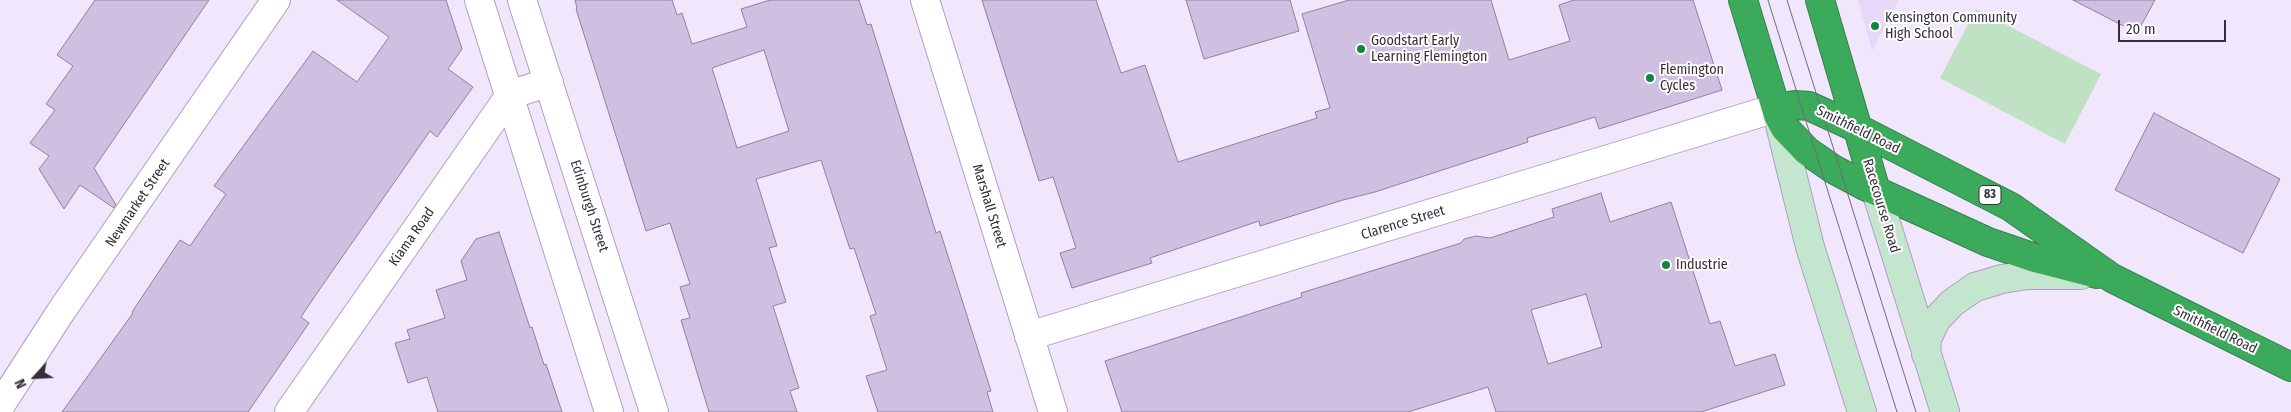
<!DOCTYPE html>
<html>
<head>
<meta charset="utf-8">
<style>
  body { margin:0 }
  #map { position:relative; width:2291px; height:412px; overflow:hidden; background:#f0e7fc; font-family:"Fira Sans Condensed",sans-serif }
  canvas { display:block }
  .north { position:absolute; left:10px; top:352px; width:50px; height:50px; -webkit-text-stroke:4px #fff; paint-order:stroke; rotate:245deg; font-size:14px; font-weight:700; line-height:20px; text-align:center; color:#352e3c }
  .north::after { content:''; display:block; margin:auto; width:18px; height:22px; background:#352e3c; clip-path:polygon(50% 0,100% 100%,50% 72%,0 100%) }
  .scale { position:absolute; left:2118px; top:20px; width:108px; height:22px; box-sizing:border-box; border:2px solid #352e3c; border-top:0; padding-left:6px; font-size:15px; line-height:18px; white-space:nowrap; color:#352e3c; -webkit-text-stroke:4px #fff; paint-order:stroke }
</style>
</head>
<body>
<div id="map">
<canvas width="2291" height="412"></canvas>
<div class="north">N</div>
<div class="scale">20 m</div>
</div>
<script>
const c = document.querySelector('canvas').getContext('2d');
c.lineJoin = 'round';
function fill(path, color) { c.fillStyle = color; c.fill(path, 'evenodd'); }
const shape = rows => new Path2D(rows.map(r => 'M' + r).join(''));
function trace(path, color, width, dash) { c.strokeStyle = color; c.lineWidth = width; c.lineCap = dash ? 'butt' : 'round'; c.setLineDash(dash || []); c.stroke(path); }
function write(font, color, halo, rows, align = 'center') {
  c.font = font + ' "Fira Sans Condensed",sans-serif'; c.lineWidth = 4; c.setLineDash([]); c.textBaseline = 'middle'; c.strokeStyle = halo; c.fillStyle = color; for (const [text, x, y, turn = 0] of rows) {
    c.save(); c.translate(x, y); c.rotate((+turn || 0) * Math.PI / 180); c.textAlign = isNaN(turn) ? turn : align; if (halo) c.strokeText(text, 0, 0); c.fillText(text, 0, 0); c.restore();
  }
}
const built = shape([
  [1858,0,1899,0,1872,51]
]);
const green = shape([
  [1976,9,2101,74,2065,144,1940,78]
]);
const building = shape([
  [95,0,209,0,94,168,116,205,114,208,80,185,64,209,39,169,49,156,30,143,55,110,46,104,73,66,57,55,95,0],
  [337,0,446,0,462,49,448,69,473,87,437,137,430,131,315,296,301,317,309,323,248,412,62,412,133,313,132,312,180,240,190,246,226,194,214,186,313,51,357,82,389,37,337,0],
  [575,0,672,0,677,15,682,13,692,44,747,27,741,9,770,0,859,0,867,25,871,24,936,233,940,231,991,391,987,392,993,412,878,412,866,376,887,370,870,316,876,314,854,248,850,249,821,160,756,179,777,246,769,248,786,302,773,306,799,388,790,391,797,412,709,412,681,320,690,318,680,287,690,284,670,223,646,231,576,9,577,8,575,0],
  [764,50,789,131,737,148,712,68,764,50],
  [982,0,1096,0,1121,73,1145,65,1178,162,1317,118,1315,112,1330,108,1302,14,1349,0,1491,0,1509,60,1570,41,1559,5,1574,0,1693,0,1722,90,1599,129,1595,117,1527,138,1528,142,1375,192,1343,200,1260,226,1259,221,1150,258,1152,263,1072,288,1060,253,1076,248,1053,177,1039,181,982,0],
  [1186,0,1290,0,1299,31,1204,59,1186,0],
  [2073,0,2155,0,2137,33,2073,0],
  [2154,113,2280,179,2243,253,2115,190,2154,113],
  [1601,193,1610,222,1671,202,1710,324,1720,321,1735,366,1775,354,1785,385,1701,412,1496,412,1488,387,1408,412,1122,412,1105,361,1302,297,1301,293,1461,243,1464,239,1476,236,1490,238,1554,217,1552,209,1601,193],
  [1586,294,1602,347,1548,364,1531,310,1586,294],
  [499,232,530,328,532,327,544,365,546,364,562,412,438,412,427,377,408,383,395,343,410,339,407,330,445,318,436,290,467,280,461,261,476,239,499,232]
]);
const street = shape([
  [479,0,609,412],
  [522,0,654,412],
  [925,0,1053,412],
  [1029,336,1776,108],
  [0,406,62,310,276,0],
  [289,412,510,95,549,82]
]);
const secondary = shape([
  [1777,113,1810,247,1862,412],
  [1876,191,1945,412],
  [1926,354,1927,339,1936,320,1952,303,1975,287,2002,279,2027,275,2081,275]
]);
const highway = shape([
  [1743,0,1778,115,1785,128,1807,151,1833,169,1863,185,1988,242,2035,258,2097,274],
  [1820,0,1876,191],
  [1776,108,1795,105,1809,106,1857,128,2011,207,2112,278,2291,367]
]);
const tram = shape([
  [1768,0,1897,412],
  [1787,0,1916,412]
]);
const markers = [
  [1875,26,5,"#13843c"],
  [1361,49,5,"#13843c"],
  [1650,78,5,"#13843c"],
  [1666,265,5,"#13843c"]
];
const shields = [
  [1990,195,22]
];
const shieldNames = [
  ["83",1990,195]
];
const poiNames = [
  ["Kensington Community",1885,18],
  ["High School",1885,34],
  ["Goodstart Early",1371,41],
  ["Learning Flemington",1371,57],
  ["Flemington",1660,70],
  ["Cycles",1660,86],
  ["Industrie",1676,265]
];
const streetNames = [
  ["Smithfield Road",1858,130,26],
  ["Newmarket Street",138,203,-56],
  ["Edinburgh Street",589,206,72],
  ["Marshall Street",989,206,73],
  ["Racecourse Road",1881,206,73],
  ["Clarence Street",1403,223,-17],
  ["Kiama Road",412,237,-55],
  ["Smithfield Road",2215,330,26]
];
fill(built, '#e7d8f9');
fill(green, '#c1e1c5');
fill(building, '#cfc0e2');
trace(building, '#8e80a0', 1);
trace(street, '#aea0c0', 30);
trace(secondary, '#aea0c0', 30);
trace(highway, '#397f50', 30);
trace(street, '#fff', 28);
trace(secondary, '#c4e6ce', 28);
trace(highway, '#3baa5b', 28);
trace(tram, '#716a7a', 1);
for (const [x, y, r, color] of markers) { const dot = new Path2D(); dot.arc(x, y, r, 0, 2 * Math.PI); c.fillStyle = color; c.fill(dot); trace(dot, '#fff', 2); }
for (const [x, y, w] of shields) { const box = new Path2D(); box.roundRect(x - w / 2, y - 9.5, w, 19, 4); c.fillStyle = '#fff'; c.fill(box); trace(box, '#352e3c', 1); }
write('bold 12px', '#352e3c', null, shieldNames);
write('14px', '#352e3c', '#fff', poiNames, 'left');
write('14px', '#352e3c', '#fff', streetNames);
</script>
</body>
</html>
